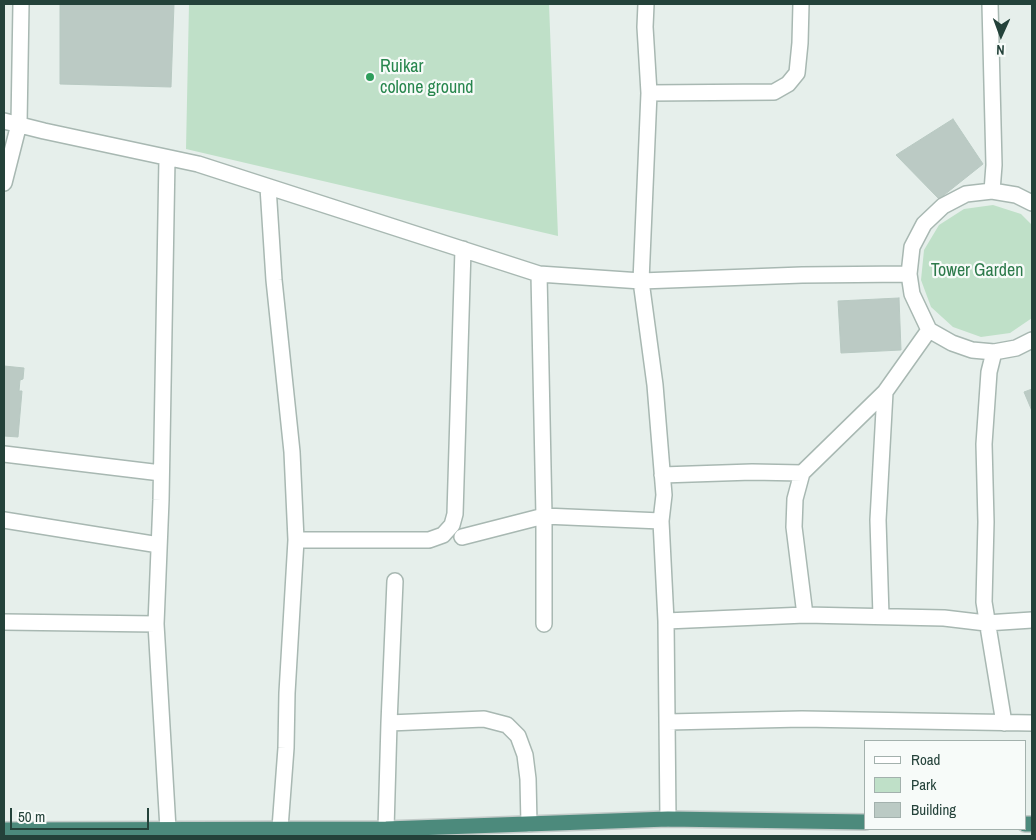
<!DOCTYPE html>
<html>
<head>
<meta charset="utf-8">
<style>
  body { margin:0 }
  #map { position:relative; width:1036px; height:840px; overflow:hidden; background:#e6efeb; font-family:"Archivo Narrow",sans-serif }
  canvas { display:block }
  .frame { position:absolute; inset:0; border:5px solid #24423a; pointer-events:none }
  .legend { position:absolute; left:864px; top:740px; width:162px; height:90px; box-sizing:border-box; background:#f7fbf9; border:1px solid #a3b1ad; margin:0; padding:6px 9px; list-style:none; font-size:15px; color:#24423a }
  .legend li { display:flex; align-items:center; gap:10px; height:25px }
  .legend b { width:25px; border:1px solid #a3b1ad }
  .north { position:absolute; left:976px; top:10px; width:50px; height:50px; -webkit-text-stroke:4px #f7fbf9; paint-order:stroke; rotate:182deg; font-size:14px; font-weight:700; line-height:20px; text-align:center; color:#24423a }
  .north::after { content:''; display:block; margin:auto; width:18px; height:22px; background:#24423a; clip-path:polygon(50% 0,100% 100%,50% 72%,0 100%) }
  .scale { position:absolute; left:10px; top:808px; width:139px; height:22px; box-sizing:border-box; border:2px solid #24423a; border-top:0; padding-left:6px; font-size:15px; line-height:18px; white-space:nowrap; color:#24423a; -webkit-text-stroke:4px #f7fbf9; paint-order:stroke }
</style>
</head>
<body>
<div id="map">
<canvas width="1036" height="840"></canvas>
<div class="frame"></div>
<ul class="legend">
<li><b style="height:6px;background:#fff"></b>Road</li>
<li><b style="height:14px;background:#bfe0c8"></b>Park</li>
<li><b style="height:14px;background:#bbcac4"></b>Building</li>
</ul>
<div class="north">N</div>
<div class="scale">50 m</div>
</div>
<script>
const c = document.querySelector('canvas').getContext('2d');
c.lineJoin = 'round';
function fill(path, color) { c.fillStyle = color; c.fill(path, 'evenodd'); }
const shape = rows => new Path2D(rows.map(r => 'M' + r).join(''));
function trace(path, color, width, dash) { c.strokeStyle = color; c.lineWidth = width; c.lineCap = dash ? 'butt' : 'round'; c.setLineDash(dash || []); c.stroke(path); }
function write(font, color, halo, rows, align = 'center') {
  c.font = font + ' "Archivo Narrow",sans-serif'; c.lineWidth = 4.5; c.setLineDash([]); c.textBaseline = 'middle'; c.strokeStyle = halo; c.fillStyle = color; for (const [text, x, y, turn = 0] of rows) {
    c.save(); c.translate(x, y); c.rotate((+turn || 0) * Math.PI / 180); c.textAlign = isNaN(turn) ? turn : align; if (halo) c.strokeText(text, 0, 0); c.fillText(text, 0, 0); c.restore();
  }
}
const green = shape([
  [189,4,549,4,558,236,186,149],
  [993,205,1021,214,1032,225,1032,318,1010,333,981,337,953,327,931,307,921,280,924,250,939,225,964,209]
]);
const building = shape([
  [60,4,174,4,171,87,60,84,60,4],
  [953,119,983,164,939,199,896,155,953,119],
  [899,298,901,350,841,353,838,301,899,298],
  [4,366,24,368,23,379,20,380,19,391,22,391,18,437,4,436,4,366],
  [1032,389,1032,411,1024,392,1032,389]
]);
const minor = shape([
  [646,4,645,27,649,93,641,281,655,385,664,495,661,521,666,621,668,819],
  [990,4,994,165,992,191],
  [649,93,774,92,788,84,797,73,800,43,801,4],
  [4,121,44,131,198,164,539,274,641,281,802,275,909,274],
  [167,158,161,500,156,624,168,829],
  [4,183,19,124,21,4],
  [268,187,274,280,292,452,296,540,287,693,286,748,280,828],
  [1032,203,1016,195,992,191,966,194,943,206,924,224,912,247,909,274,912,294,929,330,952,343,972,350,994,352,1016,348,1032,340],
  [539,274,544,516,544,624],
  [994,352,989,372,984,444,986,522,984,602,1004,723],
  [4,454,161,473],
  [802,473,885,392],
  [662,475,752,472,802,473,795,499,794,527,805,615],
  [4,520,159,545],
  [462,537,544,516,661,521],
  [296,540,429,540,443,535,452,525,455,514,463,249],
  [881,616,878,520,885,392,929,330],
  [666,621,805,615,944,618,986,623,1032,620],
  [4,622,156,624],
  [668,722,802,719,1032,723],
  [389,723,395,581],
  [386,829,389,723,484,719,507,725,518,736,525,755,528,779,529,824]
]);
const trunk = shape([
  [1025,824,1032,824],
  [4,830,386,829,668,819,865,822]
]);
const markers = [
  [370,77,5,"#2e9e5b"]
];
const leisureNames = [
  ["Ruikar",380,67],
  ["colone ground",380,88]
];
const parkNames = [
  ["Tower Garden",977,271]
];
fill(green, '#bfe0c8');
fill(building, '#bbcac4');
trace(building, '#b8c9c2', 1);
trace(minor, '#a8b8b2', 18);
trace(trunk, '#c2cac8', 18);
trace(minor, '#fff', 15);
trace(trunk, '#4c8a7c', 15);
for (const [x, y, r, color] of markers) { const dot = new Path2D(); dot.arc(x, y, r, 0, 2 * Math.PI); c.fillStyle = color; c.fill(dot); trace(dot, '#f7fbf9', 2); }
write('18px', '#27864d', '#f7fbf9', leisureNames, 'left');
write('18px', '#2d7a4b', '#f7fbf9', parkNames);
</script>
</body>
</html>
